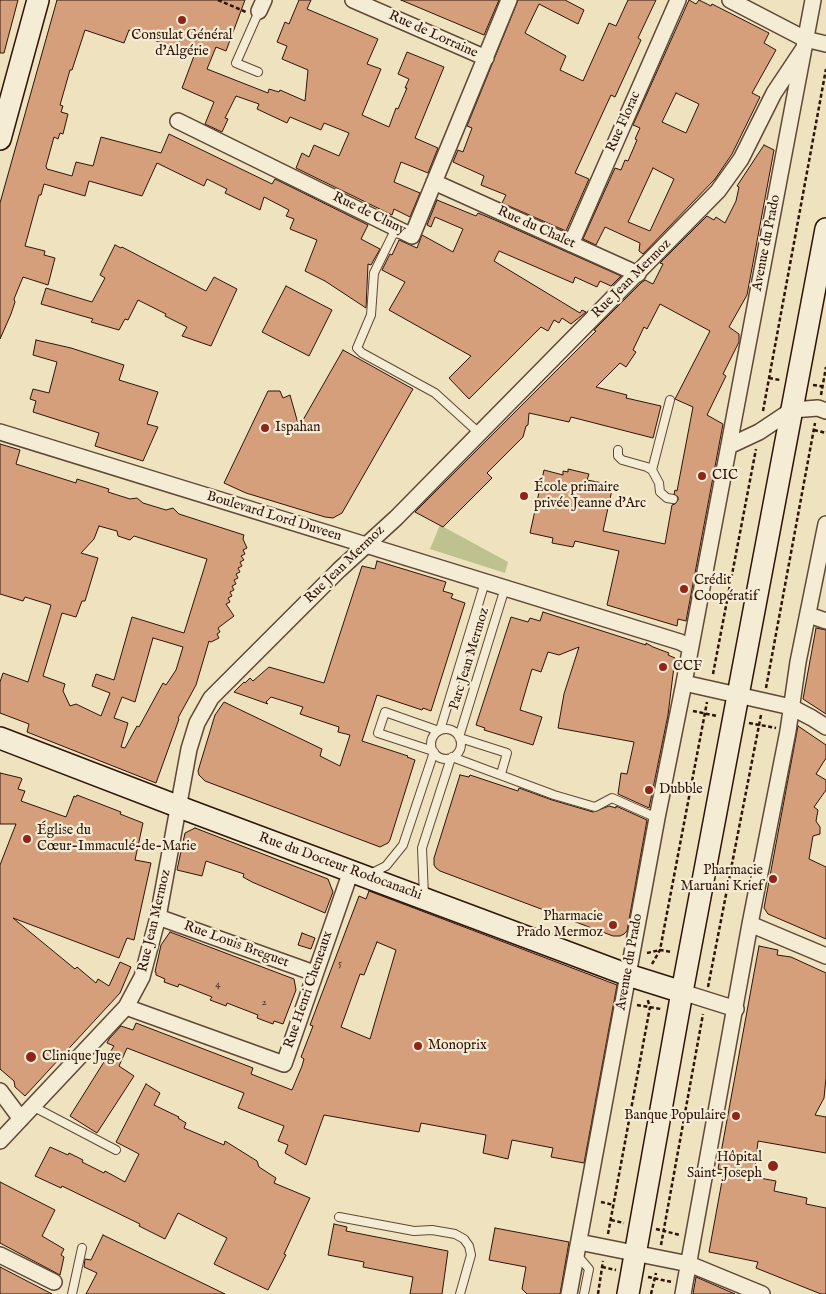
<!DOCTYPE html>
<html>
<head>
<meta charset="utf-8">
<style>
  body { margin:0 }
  canvas { display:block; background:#efe2be }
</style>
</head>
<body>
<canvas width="826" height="1294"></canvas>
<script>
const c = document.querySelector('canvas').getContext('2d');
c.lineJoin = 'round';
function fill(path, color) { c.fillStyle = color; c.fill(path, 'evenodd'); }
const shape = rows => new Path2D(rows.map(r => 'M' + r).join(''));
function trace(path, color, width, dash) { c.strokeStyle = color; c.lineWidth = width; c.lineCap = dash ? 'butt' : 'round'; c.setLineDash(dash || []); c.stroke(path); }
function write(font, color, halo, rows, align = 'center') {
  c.font = font + ' "IM FELL English",serif'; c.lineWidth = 4.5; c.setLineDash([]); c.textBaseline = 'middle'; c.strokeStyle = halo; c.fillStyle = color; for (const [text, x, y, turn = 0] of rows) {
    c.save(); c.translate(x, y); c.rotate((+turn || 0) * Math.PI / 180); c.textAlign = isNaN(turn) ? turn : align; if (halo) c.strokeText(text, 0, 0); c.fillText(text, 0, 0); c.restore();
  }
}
const green = shape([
  [440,525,508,562,505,573,430,549]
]);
const building = shape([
  [0,0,18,0,4,53,0,53,0,0],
  [57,0,245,0,226,51,216,47,207,69,268,93,269,89,279,92,280,90,305,101,308,70,282,59,287,46,277,42,285,22,289,24,299,0,311,0,307,9,378,39,367,64,381,69,362,115,389,127,396,108,398,109,407,88,405,88,409,79,398,74,407,52,444,67,415,138,438,148,428,173,401,162,394,182,420,193,410,217,394,209,392,215,296,168,302,153,309,157,314,145,339,156,349,133,324,123,321,130,290,117,287,123,257,109,259,104,236,96,225,118,228,119,222,132,205,124,214,102,182,88,194,56,129,30,124,43,85,30,72,70,70,70,60,105,63,106,61,112,68,114,63,134,60,133,58,139,54,137,46,166,47,169,72,176,76,162,93,166,101,137,161,153,169,134,272,184,275,179,368,225,361,239,380,249,371,265,368,264,366,308,325,281,305,271,317,240,290,229,294,219,286,216,289,210,264,197,260,210,225,193,227,189,207,179,204,186,157,163,142,196,89,181,85,196,44,184,41,195,39,195,25,246,45,251,44,255,55,258,48,285,23,277,14,299,15,302,11,314,0,339,0,203,57,0],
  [401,0,499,0,484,35,401,0],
  [518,0,565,0,584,10,578,24,539,4,525,33,566,56,560,70,583,81,609,23,616,26,628,0,656,0,638,38,641,40,615,97,611,95,575,173,589,179,566,231,502,203,506,195,481,185,484,176,453,162,458,150,463,152,472,128,467,126,518,0],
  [689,0,696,4,699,0,711,6,712,4,769,33,764,43,776,50,752,93,760,97,732,154,715,179,643,254,639,251,640,243,605,227,596,245,583,239,615,168,621,170,625,160,628,161,637,140,635,139,640,128,633,125,689,0],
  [676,93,699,104,686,133,662,122,676,93],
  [653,168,674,179,650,231,628,222,653,168],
  [764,145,774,150,747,295,729,327,739,334,739,342,723,374,726,376,707,415,723,424,686,621,678,619,677,626,607,605,619,551,575,541,573,547,552,543,553,538,530,533,544,470,563,475,563,471,568,472,568,469,589,474,587,480,613,485,603,531,665,544,672,505,675,504,678,500,678,497,674,494,675,490,677,491,693,407,675,399,710,331,660,304,647,329,644,327,633,350,636,352,626,367,620,363,596,387,627,395,626,398,661,406,653,438,571,417,569,422,529,413,528,425,526,426,523,437,487,473,492,478,443,527,415,512,596,331,594,330,641,283,645,280,653,284,663,264,660,263,707,216,714,220,716,217,725,223,736,201,739,187,737,186,764,145],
  [437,200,476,216,478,213,495,220,621,276,611,286,600,281,597,287,575,277,573,283,499,251,494,261,580,313,582,310,586,312,571,324,562,318,559,323,554,320,548,331,541,327,469,399,449,378,471,356,389,310,405,282,382,270,390,254,392,255,399,240,417,248,422,235,453,252,463,229,435,217,431,227,427,225,437,200],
  [115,245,121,248,122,247,206,291,214,277,237,289,211,346,182,336,187,327,165,316,166,314,138,300,128,320,125,319,119,330,91,322,93,319,41,304,46,288,92,302,105,278,100,275,115,245],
  [286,286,332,310,309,356,262,332,286,286],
  [36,340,71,348,124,365,119,380,158,392,147,424,158,427,143,461,95,446,99,433,33,412,36,401,30,399,33,389,49,393,57,362,33,355,36,340],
  [343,350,413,389,342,513,333,518,325,517,246,493,224,483,268,391,280,391,283,398,290,395,299,427,343,350],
  [0,444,20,450,16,464,76,483,77,479,109,489,108,492,130,499,137,498,143,503,166,510,173,508,179,514,244,535,243,539,247,548,243,550,245,554,241,556,244,560,240,562,242,566,238,568,240,572,236,574,238,578,234,580,236,584,232,586,234,590,230,592,232,596,228,598,230,602,226,604,234,616,218,628,220,632,217,634,219,638,211,642,209,641,196,685,178,718,179,719,156,783,27,732,29,724,0,713,0,682,3,673,28,682,51,605,25,597,23,601,0,594,0,444],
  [99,526,117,531,118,536,130,540,134,536,207,559,184,633,132,617,114,680,96,674,92,686,110,693,101,716,76,704,70,706,63,691,65,684,43,676,62,613,76,617,82,601,85,601,98,558,81,553,94,539,99,526],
  [153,638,183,647,176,670,166,685,163,683,139,727,137,726,125,748,121,747,128,723,114,718,122,697,135,702,153,638],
  [377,561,446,582,443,591,453,594,451,598,465,603,431,711,423,708,422,710,377,695,362,741,408,756,407,757,415,760,390,840,388,843,380,847,205,781,199,775,198,771,215,715,224,702,322,749,320,756,340,766,350,735,338,732,339,727,300,714,303,707,271,697,266,702,268,704,234,692,244,682,245,683,250,678,253,681,269,667,324,683,362,566,375,569,377,561],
  [543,612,646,645,646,643,653,647,669,653,668,655,675,658,668,715,649,808,618,794,621,773,627,774,634,742,558,728,564,694,579,647,559,655,548,652,541,672,532,669,520,710,542,717,533,745,484,730,485,728,476,725,511,617,528,622,530,618,540,621,543,612],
  [816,628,826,630,826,714,803,699,816,628],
  [798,726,826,745,826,758,816,774,826,780,826,790,814,807,818,810,816,821,820,827,820,834,813,836,809,859,826,867,826,939,768,914,764,908,798,726],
  [0,773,21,778,22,779,18,789,25,791,21,801,66,817,74,796,76,797,77,795,121,812,120,814,143,823,135,860,151,863,134,940,127,938,119,958,13,918,75,969,77,967,96,983,98,979,109,986,120,962,131,967,120,993,25,1096,15,1087,14,1081,0,1069,0,865,16,824,0,824,0,773],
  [460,775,469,777,470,775,518,791,519,788,552,800,593,812,609,806,616,808,616,806,647,820,627,931,624,934,620,936,613,936,440,871,436,868,434,865,434,858,460,775],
  [195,828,328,879,333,892,325,913,252,882,243,877,244,874,206,861,202,876,177,870,185,833,195,828],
  [369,891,617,985,584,1163,551,1157,553,1148,512,1140,508,1159,483,1153,486,1135,421,1123,419,1132,324,1115,306,1165,285,1153,288,1145,278,1141,284,1126,238,1108,244,1093,127,1048,119,1066,134,1076,97,1133,70,1116,114,1046,107,1043,109,1039,121,1026,133,1030,136,1023,253,1068,251,1074,292,1090,302,1066,304,1059,301,1057,313,1026,310,1025,359,896,366,899,369,891],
  [377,942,396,950,370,1039,341,1027,360,974,364,975,377,942],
  [170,932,294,979,296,990,283,1024,274,1021,273,1024,257,1018,258,1015,227,1003,226,1006,210,1000,212,997,179,984,178,987,164,982,165,979,156,975,156,972,155,972,161,945,170,932],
  [302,933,315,938,311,949,298,945,302,933],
  [759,946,778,950,777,955,791,957,826,973,826,1078,824,1098,815,1115,826,1117,826,1153,758,1141,754,1177,776,1181,774,1191,807,1198,806,1204,826,1208,826,1294,821,1294,756,1268,758,1262,709,1252,724,1170,718,1169,759,946],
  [146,1084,160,1093,154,1105,179,1117,178,1118,186,1123,184,1128,224,1145,225,1141,257,1161,259,1167,276,1178,274,1183,310,1198,284,1254,286,1255,268,1290,214,1264,227,1238,178,1213,165,1239,139,1226,140,1224,62,1186,61,1188,35,1176,50,1147,68,1155,69,1153,83,1160,82,1162,104,1173,105,1171,125,1182,139,1154,116,1142,146,1084],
  [0,1182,55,1210,42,1236,64,1249,61,1255,64,1257,60,1275,0,1243,0,1182],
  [334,1224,347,1227,346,1231,448,1251,442,1294,410,1294,413,1277,363,1267,364,1262,328,1255,334,1224],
  [495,1228,569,1242,560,1294,527,1294,522,1289,526,1267,489,1260,495,1228],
  [103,1235,225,1294,86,1294,97,1273,84,1267,85,1259,91,1260,103,1235],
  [0,1267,52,1294,0,1294,0,1267],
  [696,1277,735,1294,693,1294,696,1277]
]);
const path = shape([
  [218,0,246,12],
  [769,378,780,380],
  [813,385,826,387],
  [821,395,826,367],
  [763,411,826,69],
  [814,430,826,433],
  [713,674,756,449],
  [766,688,815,423],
  [693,711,717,716],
  [749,723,776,728],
  [647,953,660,950,672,952],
  [652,964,660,950,707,702],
  [708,987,761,715],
  [637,1005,661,1009],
  [601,1202,614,1205],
  [611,1220,624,1223],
  [656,1229,680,1235],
  [608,1234,650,1007,647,998],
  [661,1245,703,1014],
  [602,1267,616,1270],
  [648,1277,672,1282],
  [598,1294,603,1261],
  [651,1294,656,1273]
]);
const lane = shape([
  [258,72,236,63,259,11],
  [396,228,374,273,371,315,357,348,362,353,435,393,479,433],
  [618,450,618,456,622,460,647,467,652,470,659,483,660,492,667,498,673,499],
  [652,470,670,400],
  '431 744a15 15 0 1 1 30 0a15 15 0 1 1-30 0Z',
  [440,730,485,582],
  [459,737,505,588],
  [460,738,507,753,501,774],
  [433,751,378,733,385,712,439,731],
  [452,757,554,795,595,807,612,798,657,818],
  [370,874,386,866,403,845,434,752],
  [424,896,422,848,451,758],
  [32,1106,116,1150],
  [339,1217,414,1231,432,1230,455,1234,464,1239,469,1246,471,1255,460,1294],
  [577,1255,589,1269,584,1294],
  [72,1294,82,1248]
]);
const street = shape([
  [353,0,486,58],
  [730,0,805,39,826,44],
  [259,11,264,0],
  [178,121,412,236,509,0],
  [434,182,638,274],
  [571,244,678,0],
  [0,432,680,642,690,647],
  [729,446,759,432,792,410,818,408,826,411],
  [809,615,826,621],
  [684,683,791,707,812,718,826,727],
  [158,917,314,973],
  [750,924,826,956],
  [682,992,736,1009],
  [126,1007,284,1064,351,871],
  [0,1091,21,1119],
  [0,1141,126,1007,142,977,158,917,189,749,197,723,211,698,339,570,396,518,718,191,741,159,774,93,804,48],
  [579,1242,689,1264,762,1294],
  [0,1255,54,1282],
  [569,1294,657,818,684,683,813,0],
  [683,1294,750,924,788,731,798,662,826,524]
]);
const secondary = shape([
  [0,139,38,0],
  [0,738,190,811,628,975,682,992],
  [628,1294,682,992,826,229]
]);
const markers = [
  [182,20,5,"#8f2418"],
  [265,428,5,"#8f2418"],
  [702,476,5,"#8f2418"],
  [524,496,5,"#8f2418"],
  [684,589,5,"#8f2418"],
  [663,667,5,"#8f2418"],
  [649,790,5,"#8f2418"],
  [27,839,5,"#8f2418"],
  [773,879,5,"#8f2418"],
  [613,925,5,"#8f2418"],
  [418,1046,5,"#8f2418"],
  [31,1057,6,"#8f2418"],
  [736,1116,5,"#8f2418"],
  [773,1166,6,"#8f2418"]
];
const numberNames = [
  ["5",340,964],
  ["4",218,985],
  ["2",264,1003]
];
const streetNames = [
  ["Rue de Lorraine",433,35,24],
  ["Rue Florac",624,122,-66],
  ["Rue de Cluny",369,214,26],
  ["Rue du Chalet",536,228,24],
  ["Avenue du Prado",767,243,-79],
  ["Rue Jean Mermoz",632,279,-45],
  ["Boulevard Lord Duveen",274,517,17],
  ["Rue Jean Mermoz",345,565,-44],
  ["Parc Jean Mermoz",470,659,-73],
  ["Rue du Docteur Rodocanachi",340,867,20],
  ["Rue Jean Mermoz",155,921,-77],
  ["Rue Louis Breguet",236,945,20],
  ["Avenue du Prado",630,962,-80],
  ["Rue Henri Cheneaux",309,990,-71]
];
const poiNames = [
  ["Consulat Général",182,36,"center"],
  ["d'Algérie",182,52,"center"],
  ["Ispahan",275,428],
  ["CIC",712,476],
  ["École primaire",534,488],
  ["privée Jeanne d'Arc",534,504],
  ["Crédit",694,581],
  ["Coopératif",694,597],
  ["CCF",673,667],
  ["Dubble",659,790],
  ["Église du",37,831],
  ["Cœur-Immaculé-de-Marie",37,847],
  ["Pharmacie",763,871,"right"],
  ["Maruani Krief",763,887,"right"],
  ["Pharmacie",603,917,"right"],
  ["Prado Mermoz",603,933,"right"],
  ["Monoprix",428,1046],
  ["Clinique Juge",42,1057],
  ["Banque Populaire",726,1116,"right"],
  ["Hôpital",762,1158,"right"],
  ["Saint-Joseph",762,1174,"right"]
];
fill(green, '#bec28e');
fill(building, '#d59f7c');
trace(building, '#2f1409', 1);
trace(lane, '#5f4836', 10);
trace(street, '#5f4836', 18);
trace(secondary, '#2f1409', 24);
trace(path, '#2f1409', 2.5, [4, 2.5]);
trace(lane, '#f5ecd5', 8);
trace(street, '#f5ecd5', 15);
trace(secondary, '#f5ecd5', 21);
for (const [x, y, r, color] of markers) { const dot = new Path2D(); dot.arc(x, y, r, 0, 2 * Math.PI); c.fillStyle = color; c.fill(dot); trace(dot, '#f5ecd5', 2); }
write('11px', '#583726', null, numberNames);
write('14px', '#2f1409', '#f5ecd5', streetNames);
write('14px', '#2f1409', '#f5ecd5', poiNames, 'left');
</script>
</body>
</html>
